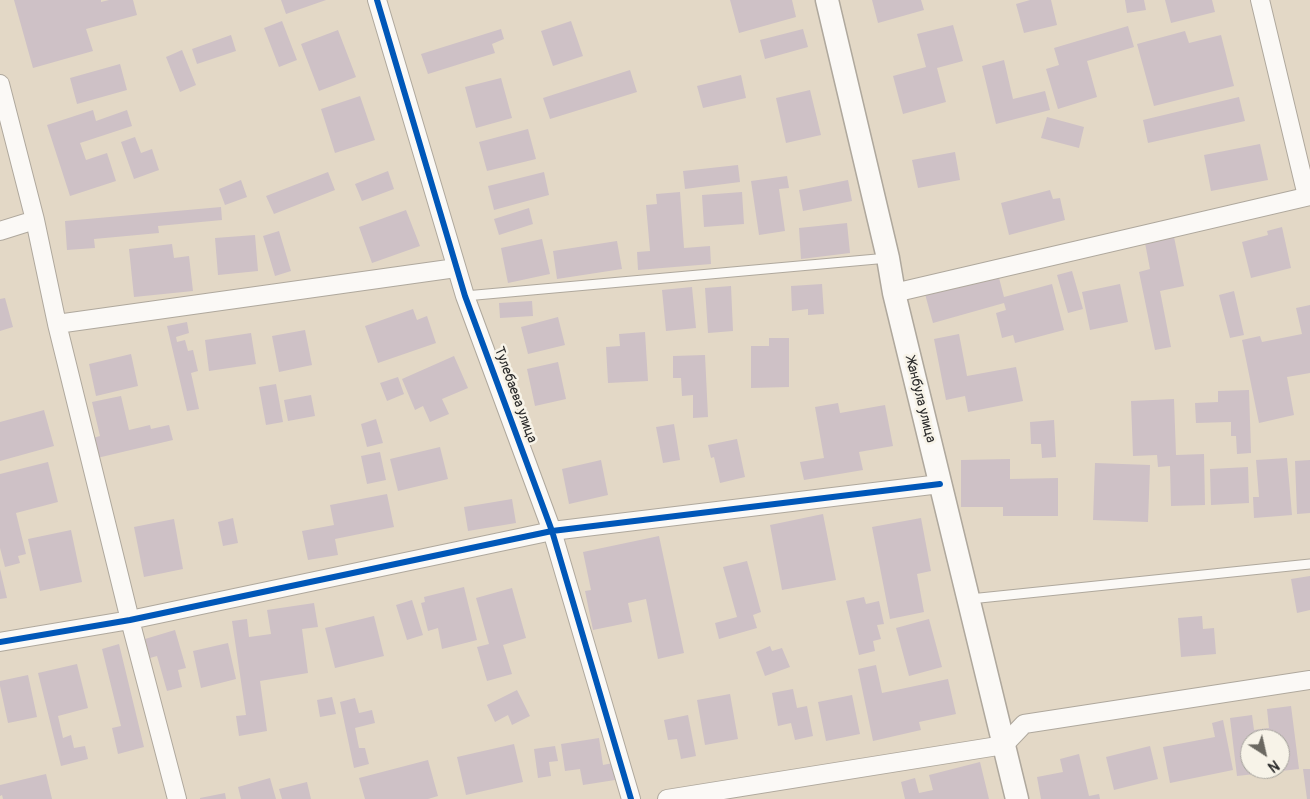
<!DOCTYPE html>
<html>
<head>
<meta charset="utf-8">
<style>
  body { margin:0 }
  #map { position:relative; width:1310px; height:799px; overflow:hidden; background:#e3d8c6; font-family:Pangolin,sans-serif }
  canvas { display:block }
  .north { position:absolute; left:1240px; top:729px; width:50px; height:50px; box-sizing:border-box; background:#f7f3e8; border:1px solid #a5a39c; border-radius:50%; rotate:145deg; font-size:14px; font-weight:700; line-height:20px; text-align:center; color:#2b2b2b }
  .north::after { content:''; display:block; margin:auto; width:18px; height:22px; background:#6b6861; clip-path:polygon(50% 0,100% 100%,50% 72%,0 100%) }
</style>
</head>
<body>
<div id="map">
<canvas width="1310" height="799"></canvas>
<div class="north">N</div>
</div>
<script>
const c = document.querySelector('canvas').getContext('2d');
c.lineJoin = 'round';
function fill(path, color) { c.fillStyle = color; c.fill(path, 'evenodd'); }
const shape = rows => new Path2D(rows.map(r => 'M' + r).join(''));
function trace(path, color, width, dash) { c.strokeStyle = color; c.lineWidth = width; c.lineCap = dash ? 'butt' : 'round'; c.setLineDash(dash || []); c.stroke(path); }
function write(font, color, halo, rows, align = 'center') {
  c.font = font + ' Pangolin,sans-serif'; c.lineWidth = 5; c.setLineDash([]); c.textBaseline = 'middle'; c.strokeStyle = halo; c.fillStyle = color; for (const [text, x, y, turn = 0] of rows) {
    c.save(); c.translate(x, y); c.rotate((+turn || 0) * Math.PI / 180); c.textAlign = isNaN(turn) ? turn : align; if (halo) c.strokeText(text, 0, 0); c.fillText(text, 0, 0); c.restore();
  }
}
const building = shape([
  [14,0,101,0,101,2,109,0,133,0,137,15,86,29,93,51,33,68],
  [281,0,326,0,286,14],
  [730,0,792,0,796,17,739,33],
  [872,0,921,0,924,10,878,23],
  [1030,0,1051,0,1057,25,1024,33,1016,4],
  [1125,0,1144,0,1146,10,1127,13],
  [1165,0,1212,0,1215,12,1171,23],
  [282,21,297,60,279,67,264,28],
  [571,21,583,56,553,66,541,31],
  [953,25,963,61,937,68,946,102,903,114,893,76,926,67,917,34],
  [1128,26,1134,47,1087,61,1097,97,1058,109,1046,69,1059,65,1054,48],
  [501,29,504,39,492,44,495,53,428,74,421,54],
  [803,29,808,47,765,59,760,40],
  [338,30,356,77,319,91,301,44],
  [1185,31,1189,43,1221,35,1234,86,1154,106,1137,44],
  [231,35,236,51,197,64,192,49],
  [182,50,196,85,180,92,166,57],
  [1004,60,1013,99,1045,91,1050,110,996,124,982,66],
  [120,64,127,90,77,104,70,78],
  [630,70,637,92,550,119,543,98],
  [741,75,746,98,703,108,697,86],
  [501,78,512,118,476,128,465,87],
  [810,90,821,135,786,143,776,98],
  [360,96,375,140,335,153,321,109],
  [1239,97,1245,121,1148,143,1143,120],
  [93,110,96,121,127,110,132,126,80,143,86,160,107,153,116,181,70,196,47,125],
  [1047,117,1084,127,1079,148,1041,138],
  [528,129,536,159,487,171,479,142],
  [135,137,141,153,152,149,159,170,134,179,121,142],
  [1260,144,1268,180,1211,191,1204,155],
  [955,152,960,180,918,188,912,160],
  [738,165,740,182,685,189,683,171],
  [388,171,394,189,362,201,355,184],
  [328,172,335,190,274,214,266,196],
  [544,172,549,195,494,210,488,186],
  [787,176,789,188,779,189,785,231,759,235,751,181],
  [241,180,247,197,225,205,219,189],
  [848,180,852,201,803,211,799,190],
  [1050,190,1053,199,1060,198,1065,220,1009,235,1001,203],
  [680,192,684,248,710,246,711,264,638,270,637,252,650,251,646,205,657,204,656,194],
  [742,192,744,224,704,227,702,195],
  [221,207,222,220,158,226,159,233,94,239,95,248,67,250,65,221],
  [529,208,533,224,499,235,494,219],
  [406,210,420,246,372,263,359,227],
  [847,223,850,253,801,259,799,228],
  [1282,227,1291,268,1251,278,1242,242,1268,235,1267,231],
  [279,231,291,271,275,276,263,236],
  [255,235,258,271,218,275,215,238],
  [1174,237,1184,286,1160,291,1171,347,1155,350,1139,272,1150,269,1145,243],
  [542,239,550,274,508,283,501,248],
  [617,241,622,269,557,279,553,251],
  [172,244,174,258,189,256,193,291,134,297,129,249],
  [1072,271,1083,309,1068,313,1057,275],
  [998,274,1004,297,1052,284,1064,330,1015,343,1013,335,1002,338,996,313,1006,310,1004,303,933,323,925,294],
  [822,284,824,314,808,315,808,309,792,311,791,286],
  [1120,284,1128,322,1090,330,1082,292],
  [731,286,733,331,708,333,705,288],
  [692,287,696,328,666,331,662,290],
  [1234,291,1244,335,1230,338,1219,295],
  [5,298,13,327,0,331,0,299],
  [532,301,533,316,500,318,499,303],
  [1310,305,1310,373,1287,377,1294,415,1259,423,1242,340,1260,336,1262,342,1302,334,1296,308],
  [413,309,417,320,427,316,436,343,378,363,365,326],
  [558,317,565,345,528,354,521,327],
  [187,322,189,333,176,337,177,342,185,340,188,351,193,350,198,371,191,373,199,409,187,411,167,326],
  [305,330,312,365,279,372,272,336],
  [645,332,648,381,608,383,606,347,620,346,619,334],
  [251,333,256,364,209,371,205,340],
  [959,334,967,376,1016,367,1023,401,968,412,965,396,946,400,934,339],
  [769,338,789,338,789,387,751,388,751,346,769,346],
  [131,354,138,386,96,396,89,364],
  [705,355,708,417,693,418,693,395,682,396,681,378,673,378,673,356],
  [454,356,468,388,442,399,449,414,430,422,423,406,415,410,402,379],
  [558,362,566,399,535,406,527,369],
  [398,377,404,394,387,401,380,383],
  [276,384,283,422,266,425,259,387],
  [1249,390,1251,453,1237,454,1236,436,1231,436,1231,422,1196,423,1195,403,1218,402,1218,391],
  [311,395,315,416,288,421,284,400],
  [121,396,129,430,150,425,151,429,169,425,173,440,97,458,93,438,100,436,92,402],
  [1174,399,1176,455,1204,454,1205,505,1171,506,1170,466,1158,467,1157,455,1133,456,1131,401],
  [838,403,840,413,885,405,893,446,859,452,863,470,804,480,800,462,824,458,815,407],
  [44,410,54,446,0,461,0,422],
  [376,419,383,443,367,447,361,424],
  [1054,420,1056,457,1042,458,1041,444,1031,444,1030,422],
  [674,424,680,460,663,463,656,427],
  [737,439,745,477,720,483,714,457,711,458,708,445],
  [440,447,448,479,398,491,390,459],
  [380,452,386,480,367,484,361,456],
  [1287,458,1292,515,1254,518,1253,497,1259,497,1256,460],
  [1010,459,1010,479,1058,478,1058,516,1003,516,1003,507,961,507,961,460],
  [601,460,608,495,569,504,562,469],
  [1310,460,1310,513,1297,514,1295,461],
  [48,462,58,502,16,513,26,554,18,556,20,563,5,567,0,548,0,474],
  [1095,463,1150,465,1148,522,1093,520],
  [1248,467,1249,503,1211,505,1210,469],
  [387,494,394,527,335,539,338,555,308,560,302,531,334,525,330,505],
  [512,499,516,523,468,531,464,507],
  [823,514,836,580,782,590,770,525],
  [233,518,238,543,223,546,218,522],
  [921,518,931,571,917,574,924,612,890,619,872,527],
  [174,519,183,569,144,577,134,527],
  [71,530,82,582,40,591,28,539],
  [659,536,684,653,658,659,646,599,628,603,632,622,593,630,585,591,591,590,583,552],
  [747,561,761,612,753,615,757,628,719,639,715,623,737,617,723,567],
  [0,569,7,598,0,599],
  [1310,576,1310,610,1297,613,1291,579],
  [464,587,477,640,442,649,438,628,428,631,421,603,425,602,424,597],
  [512,588,526,638,503,645,512,674,487,681,477,647,489,644,476,598],
  [864,597,866,604,879,601,884,624,877,625,881,639,873,641,875,651,859,655,846,601],
  [412,600,423,635,407,640,396,605],
  [314,603,318,627,302,629,308,673,260,681,267,731,239,736,236,716,246,715,232,621,247,619,249,637,271,634,267,610],
  [374,616,384,656,335,668,325,628],
  [1202,616,1203,629,1214,628,1216,654,1181,657,1178,618],
  [929,619,942,667,909,676,896,628],
  [175,630,186,668,178,670,182,687,167,691,157,656,150,658,145,639],
  [228,643,236,679,201,688,193,651],
  [119,644,144,747,118,754,112,728,121,726,102,649],
  [770,646,772,651,782,648,790,667,765,676,756,652],
  [77,664,88,708,58,716,63,738,71,735,74,748,85,746,88,759,61,766,38,673],
  [876,665,882,693,948,679,956,714,919,722,921,730,873,741,858,669],
  [28,675,37,717,8,723,0,686,0,681],
  [793,689,797,708,807,706,813,736,795,740,791,723,778,726,772,693],
  [517,690,530,716,512,725,508,715,495,722,487,705],
  [730,694,738,739,705,745,697,700],
  [852,695,860,734,826,741,818,702],
  [332,697,336,714,320,717,317,700],
  [355,698,359,713,372,710,375,723,355,728,359,748,365,748,369,764,354,768,340,702],
  [1291,706,1299,769,1237,776,1230,718,1252,715,1254,730,1269,728,1267,709],
  [1250,739,1280,739,1280,769,1250,769],
  [688,715,696,756,681,759,677,739,668,740,664,720],
  [1223,720,1233,770,1170,783,1163,747,1215,737,1212,723],
  [599,738,603,765,613,763,615,780,583,785,580,769,565,771,561,744],
  [514,744,523,782,466,795,457,757],
  [555,746,558,761,549,762,551,776,538,778,534,749],
  [1150,746,1158,779,1114,790,1106,757],
  [1079,754,1089,796,1099,794,1100,799,1041,799,1037,777,1063,772,1060,759],
  [428,760,438,796,428,799,365,799,359,778],
  [980,762,989,799,905,799,901,782,915,778,919,793,933,790,929,775],
  [1303,769,1310,769,1310,799,1307,799],
  [46,774,52,799,3,799,2,795,0,796,0,785],
  [270,778,276,799,241,799,238,787],
  [307,782,311,799,282,799,279,789],
  [225,793,226,799,200,799,200,798]
]);
const service = shape([
  [465,296,888,258],
  [970,599,1310,564]
]);
const minor = shape([
  [377,0,465,296,552,531,631,799],
  [1260,0,1307,196],
  [0,84,35,220,57,324,130,620,177,799],
  [0,231,35,220],
  [894,293,1310,196],
  [57,324,456,268],
  [0,642,130,620,552,531,940,484],
  [667,799,1004,745,1024,724,1310,680]
]);
const tertiary = shape([
  [827,0,888,258,894,293,1017,799]
]);
const cycleway = shape([
  [377,0,465,296,552,531,631,799],
  [0,642,130,620,552,531,940,484]
]);
const streetNames = [
  ["Тулебаева улица",515,395,70],
  ["Жанбула улица",920,400,76]
];
fill(building, '#cec1c6');
trace(service, '#afa89d', 11);
trace(minor, '#afa89d', 20);
trace(tertiary, '#afa89d', 25);
trace(service, '#fbf9f6', 9);
trace(minor, '#fbf9f6', 18);
trace(tertiary, '#fbf9f6', 22);
trace(cycleway, '#0057b8', 6);
write('14px', '#2b2b2b', '#f7f3e8', streetNames);
</script>
</body>
</html>
